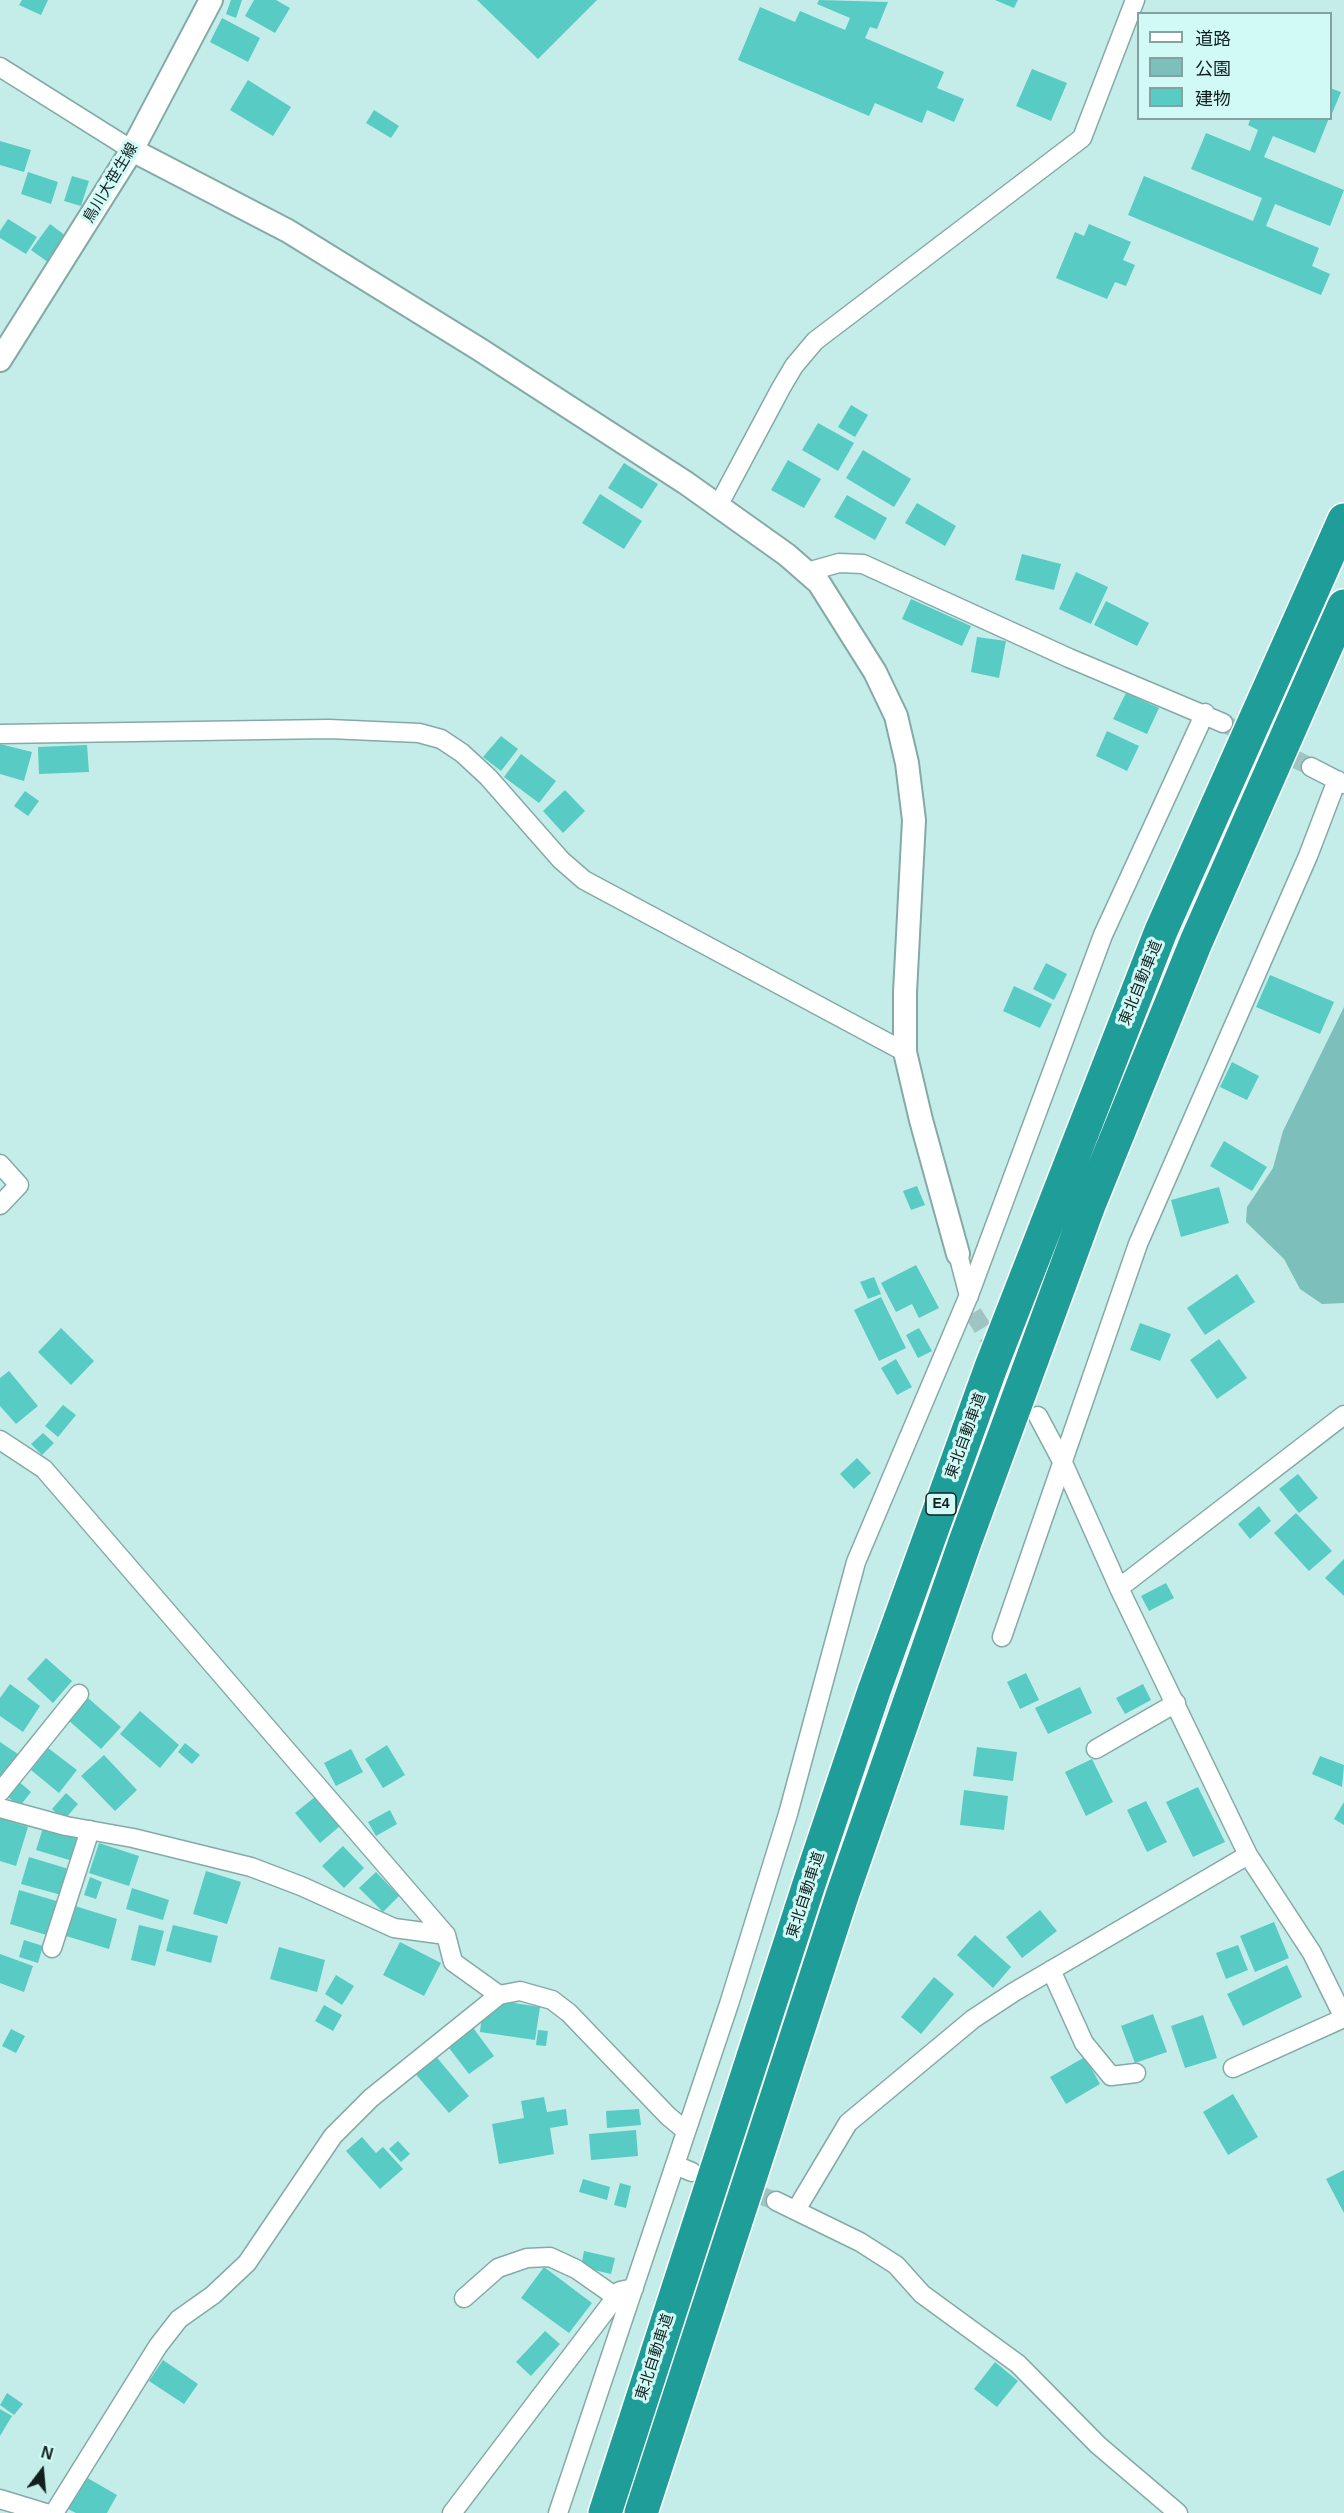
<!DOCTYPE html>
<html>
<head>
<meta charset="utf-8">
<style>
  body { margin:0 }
  #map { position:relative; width:1344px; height:2513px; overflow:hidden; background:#c4ede9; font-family:Arial,"Noto Sans JP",sans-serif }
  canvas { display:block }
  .legend { position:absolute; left:1137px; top:12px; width:195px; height:108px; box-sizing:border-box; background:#d1faf6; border:2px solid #84a3a0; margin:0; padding:8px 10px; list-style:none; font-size:18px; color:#11201f }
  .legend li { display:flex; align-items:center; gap:12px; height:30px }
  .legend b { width:30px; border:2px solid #84a3a0 }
  .north { position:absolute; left:12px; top:2441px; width:60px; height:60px; -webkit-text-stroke:4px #d1faf6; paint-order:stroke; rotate:16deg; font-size:16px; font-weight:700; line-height:24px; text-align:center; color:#11201f }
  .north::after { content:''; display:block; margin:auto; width:21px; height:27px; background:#11201f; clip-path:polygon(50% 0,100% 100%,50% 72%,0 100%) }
</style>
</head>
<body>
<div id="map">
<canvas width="1344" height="2513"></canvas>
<ul class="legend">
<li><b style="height:8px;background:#fff"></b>道路</li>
<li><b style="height:16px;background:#7cbfbb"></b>公園</li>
<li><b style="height:16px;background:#57cbc4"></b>建物</li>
</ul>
<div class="north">N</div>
</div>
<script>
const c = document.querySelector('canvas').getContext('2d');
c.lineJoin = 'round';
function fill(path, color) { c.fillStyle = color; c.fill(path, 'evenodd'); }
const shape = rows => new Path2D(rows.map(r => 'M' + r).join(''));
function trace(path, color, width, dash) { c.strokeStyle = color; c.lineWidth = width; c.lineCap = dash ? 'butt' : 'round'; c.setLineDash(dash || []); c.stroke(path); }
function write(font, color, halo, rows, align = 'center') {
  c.font = font + ' Arial,"Noto Sans JP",sans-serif'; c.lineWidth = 6; c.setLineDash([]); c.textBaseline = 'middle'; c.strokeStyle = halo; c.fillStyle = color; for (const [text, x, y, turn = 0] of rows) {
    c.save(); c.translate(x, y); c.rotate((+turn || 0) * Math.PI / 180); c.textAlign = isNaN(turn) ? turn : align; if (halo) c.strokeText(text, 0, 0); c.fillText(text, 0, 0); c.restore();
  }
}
const green = shape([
  [1344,1007,1344,1303,1322,1304,1300,1289,1284,1259,1246,1222,1247,1207,1273,1168,1283,1131]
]);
const building = shape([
  [22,0,48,0,41,15,19,5],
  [231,0,242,0,236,18,226,14],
  [254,0,276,0,290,8,275,33,245,16],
  [477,0,597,0,538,59],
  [819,0,888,2,877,29,870,27,865,38,944,72,937,88,964,99,954,122,927,110,922,123,875,103,869,116,738,60,760,7,795,22,800,11,845,30,850,18,817,4],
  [995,0,1018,0,1014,8],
  [222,18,260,38,248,62,210,42],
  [1032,69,1067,83,1051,121,1016,106],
  [248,80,291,107,273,136,230,110],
  [1330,88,1341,92,1331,116,1330,116],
  [374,110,399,126,391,138,366,123],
  [1251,118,1329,118,1315,153,1273,136,1264,157,1344,190,1330,226,1275,204,1266,226,1319,248,1312,266,1330,274,1321,295,1128,215,1144,176,1253,221,1262,198,1191,169,1206,133,1250,151,1258,130,1248,125],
  [0,141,31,150,24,172,0,165],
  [28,172,58,182,51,204,21,194],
  [72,176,89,181,81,206,64,201],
  [8,219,37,237,26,254,0,238,0,231],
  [50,224,70,239,52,265,31,250],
  [1089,224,1131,242,1123,260,1135,265,1126,286,1115,282,1107,299,1056,278,1075,232,1084,236],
  [851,405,868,415,855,437,838,427],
  [818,423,854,443,838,471,802,450],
  [863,450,911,479,894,507,846,478],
  [788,460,821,479,804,508,771,490],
  [624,463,658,484,642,509,608,488],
  [600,494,642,521,624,549,582,523],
  [847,495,887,518,875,540,834,517],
  [917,503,956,526,945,546,905,523],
  [1022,554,1061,564,1054,590,1015,580],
  [1076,572,1108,587,1091,624,1059,609],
  [911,599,971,626,962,646,902,619],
  [1106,601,1149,623,1137,646,1094,625],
  [977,637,1006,641,999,678,971,672],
  [1126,693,1159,708,1147,734,1113,719],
  [1107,731,1139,746,1127,771,1096,756],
  [501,736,518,749,501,771,483,757],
  [0,744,32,752,24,781,0,774],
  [87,745,89,772,39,774,38,747],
  [521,754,556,781,539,803,504,777],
  [565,790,585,811,563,833,543,811],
  [25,791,39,801,28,816,14,806],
  [1046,963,1067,974,1054,1000,1033,989],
  [1270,975,1334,1002,1320,1034,1256,1007],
  [1014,986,1052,1004,1040,1028,1003,1011],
  [1232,1062,1259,1076,1247,1100,1220,1087],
  [1224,1141,1267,1167,1252,1191,1210,1166],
  [917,1186,925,1205,911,1210,903,1191],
  [1219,1187,1229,1223,1181,1237,1171,1200],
  [916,1265,939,1308,919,1318,912,1304,896,1312,881,1283],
  [1237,1274,1255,1302,1205,1335,1187,1308],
  [874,1277,881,1294,868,1299,860,1282],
  [881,1297,906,1348,879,1361,854,1310],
  [1140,1323,1171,1334,1160,1361,1130,1350],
  [61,1328,94,1361,71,1385,38,1352],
  [919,1328,932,1351,918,1358,906,1335],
  [1219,1339,1247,1378,1217,1399,1190,1360],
  [896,1359,912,1387,897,1395,881,1368],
  [9,1371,38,1406,16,1424,0,1406,0,1378],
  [63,1405,76,1415,58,1437,45,1426],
  [43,1433,54,1443,42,1455,31,1444],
  [857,1458,871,1473,854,1489,840,1474],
  [1298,1474,1318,1498,1299,1513,1279,1489],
  [1259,1506,1271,1521,1250,1539,1238,1524],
  [1296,1513,1332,1551,1309,1571,1274,1533],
  [1344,1559,1344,1596,1325,1578],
  [1166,1583,1174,1598,1149,1611,1141,1596],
  [46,1658,72,1681,53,1703,27,1679],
  [1026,1673,1039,1700,1020,1709,1007,1682],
  [10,1684,40,1706,23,1732,0,1716,0,1698],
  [1143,1684,1151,1700,1125,1714,1116,1698],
  [1080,1687,1092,1713,1048,1734,1035,1708],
  [87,1697,121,1727,101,1749,67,1719],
  [140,1711,179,1745,160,1768,120,1734],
  [0,1742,21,1756,0,1779],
  [185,1743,200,1755,192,1764,178,1752],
  [387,1745,405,1775,383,1788,365,1759],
  [977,1747,1017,1752,1013,1781,973,1776],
  [48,1748,77,1770,59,1793,31,1770],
  [351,1749,363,1772,336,1786,324,1763],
  [104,1755,137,1790,115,1811,81,1776],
  [1320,1756,1344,1765,1342,1787,1312,1774],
  [1092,1759,1113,1802,1086,1816,1065,1772],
  [17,1780,31,1792,20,1806,5,1795],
  [1198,1787,1225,1842,1193,1857,1166,1802],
  [964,1790,1008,1796,1004,1830,960,1825],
  [66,1793,78,1804,64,1820,52,1809],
  [315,1797,340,1826,320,1843,295,1813],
  [1146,1801,1167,1842,1147,1852,1127,1810],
  [1344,1802,1344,1825,1334,1819],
  [390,1810,397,1824,376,1836,368,1822],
  [0,1818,28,1827,16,1866,0,1861],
  [43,1828,82,1840,76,1862,36,1850],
  [99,1843,139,1856,129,1886,89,1873],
  [343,1846,364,1868,344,1888,322,1866],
  [29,1857,72,1870,65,1896,21,1884],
  [206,1871,241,1882,227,1924,193,1914],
  [376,1872,399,1896,383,1912,359,1888],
  [90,1877,102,1882,96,1899,84,1895],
  [132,1888,169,1900,163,1920,126,1909],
  [19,1890,60,1902,50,1936,10,1924],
  [75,1906,117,1919,109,1949,66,1936],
  [1040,1910,1057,1931,1022,1958,1006,1937],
  [1274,1922,1289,1958,1255,1972,1240,1936],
  [139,1925,164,1931,155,1966,131,1960],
  [173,1925,218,1936,211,1963,166,1951],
  [975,1935,1011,1967,993,1988,957,1955],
  [24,1940,43,1946,38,1963,19,1957],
  [400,1942,441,1963,424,1996,383,1975],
  [1238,1945,1248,1970,1226,1979,1216,1953],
  [279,1947,325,1960,317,1992,270,1979],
  [0,1954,33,1966,24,1992,0,1983],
  [1287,1965,1302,1997,1243,2026,1227,1994],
  [336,1975,354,1986,342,2005,325,1994],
  [934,1977,954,1994,921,2034,901,2017],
  [501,2001,540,2007,535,2040,480,2032,482,2015],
  [324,2005,342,2015,333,2031,315,2021],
  [1153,2014,1167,2052,1135,2063,1121,2026],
  [1203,2015,1217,2058,1185,2068,1171,2026],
  [471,2025,494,2056,469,2074,446,2044],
  [11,2029,25,2036,16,2053,2,2046],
  [538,2030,548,2031,546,2046,536,2045],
  [434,2054,469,2096,449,2113,413,2071],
  [1085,2057,1100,2084,1066,2104,1050,2077],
  [1233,2094,1258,2137,1228,2155,1203,2112],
  [544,2097,547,2112,566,2109,568,2125,550,2128,554,2154,499,2164,492,2124,524,2118,521,2101],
  [639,2109,641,2125,607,2128,606,2111],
  [636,2130,638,2156,591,2160,589,2134],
  [362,2137,376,2153,383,2147,403,2169,380,2189,346,2151],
  [398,2141,410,2154,401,2162,389,2149],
  [1344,2170,1344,2213,1326,2179],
  [583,2179,610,2187,607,2200,579,2192],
  [620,2183,631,2186,626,2208,614,2205],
  [584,2251,615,2258,611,2274,581,2267],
  [544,2267,592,2303,569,2333,521,2298],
  [545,2331,560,2344,531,2376,516,2362],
  [163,2360,198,2384,184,2404,149,2381],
  [995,2362,1018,2381,997,2407,974,2389],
  [7,2393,23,2404,14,2415,0,2405],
  [0,2409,12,2416,0,2436],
  [84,2476,117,2495,107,2513,76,2513,66,2508]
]);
const minorTunnel = shape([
  [1223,723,1311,767],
  [973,1313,1023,1392],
  [706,2176,776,2201]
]);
const minor = shape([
  [0,67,132,150],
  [718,506,781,388,794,366,815,341,1082,138,1135,0],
  [807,572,839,563,863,564,1069,658,1223,723],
  [0,734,329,729,419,733,441,739,462,753,488,777,561,860,584,880,905,1052],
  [1311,767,1344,784],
  [0,1164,19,1185,0,1205],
  [958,1254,969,1296],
  [1038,1416,1064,1465,1119,1588,1248,1855,1312,1953,1344,2018],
  [0,1440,44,1469,446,1935],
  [1119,1588,1344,1415],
  [1002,1637,1138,1244,1308,856,1337,780],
  [1096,1749,1176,1703],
  [0,1792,79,1694],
  [0,1808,66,1826,133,1838,251,1867,301,1886,394,1928,446,1935,453,1962,499,1995],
  [52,1948,90,1830],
  [1051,1970,1084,2043,1111,2076,1136,2073],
  [1233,2068,1344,2018],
  [675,2165,692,2172],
  [776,2201,860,2242,896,2265,922,2294,1018,2364,1098,2445,1178,2513],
  [796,2210,848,2123,973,2019,1014,1992,1248,1855],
  [464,2298,498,2268,527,2258,550,2257,576,2269,616,2297],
  [0,2499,46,2513],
  [54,2513,158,2346,179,2319,213,2295,247,2263,333,2136,371,2098,499,1995,520,1991,552,2000,569,2013,668,2116,686,2131],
  [452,2513,616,2297,620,2291,634,2288],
  [558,2513,729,2004,788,1814,856,1562,969,1295,1103,935,1205,713]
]);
const tertiary = shape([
  [132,150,288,231,479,349,686,483,787,555,819,583,875,672,896,716,907,763,914,820,905,992,905,1052,921,1120,958,1254],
  [0,360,132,150,211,0]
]);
const motorway = shape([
  [605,2513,809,1884,874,1691,991,1367,1161,931,1344,520],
  [641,2513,842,1896,965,1542,1089,1205,1196,942,1344,606]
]);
const shields = [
  [941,1504,30]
];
const shieldNames = [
  ["E4",941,1504]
];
const streetNames = [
  ["鳥川大笹生線",111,183,-59],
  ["東北自動車道",1141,983,-68],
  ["東北自動車道",966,1436,-70],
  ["東北自動車道",806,1895,-72],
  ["東北自動車道",655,2357,-72]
];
fill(green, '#7cbfbb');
fill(building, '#57cbc4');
trace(minorTunnel, '#a0c4c1', 18, [18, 9]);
trace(minor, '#84aaa7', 21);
trace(tertiary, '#84aaa7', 26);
trace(motorway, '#fff', 36);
trace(minor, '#fff', 18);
trace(tertiary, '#fff', 22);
trace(motorway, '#1f9d98', 33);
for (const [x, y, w] of shields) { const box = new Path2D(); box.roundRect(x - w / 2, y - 11, w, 22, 4.5); c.fillStyle = '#d1faf6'; c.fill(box); trace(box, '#11201f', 1.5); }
write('bold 14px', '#11201f', null, shieldNames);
write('15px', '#11201f', '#d1faf6', streetNames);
</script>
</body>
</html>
